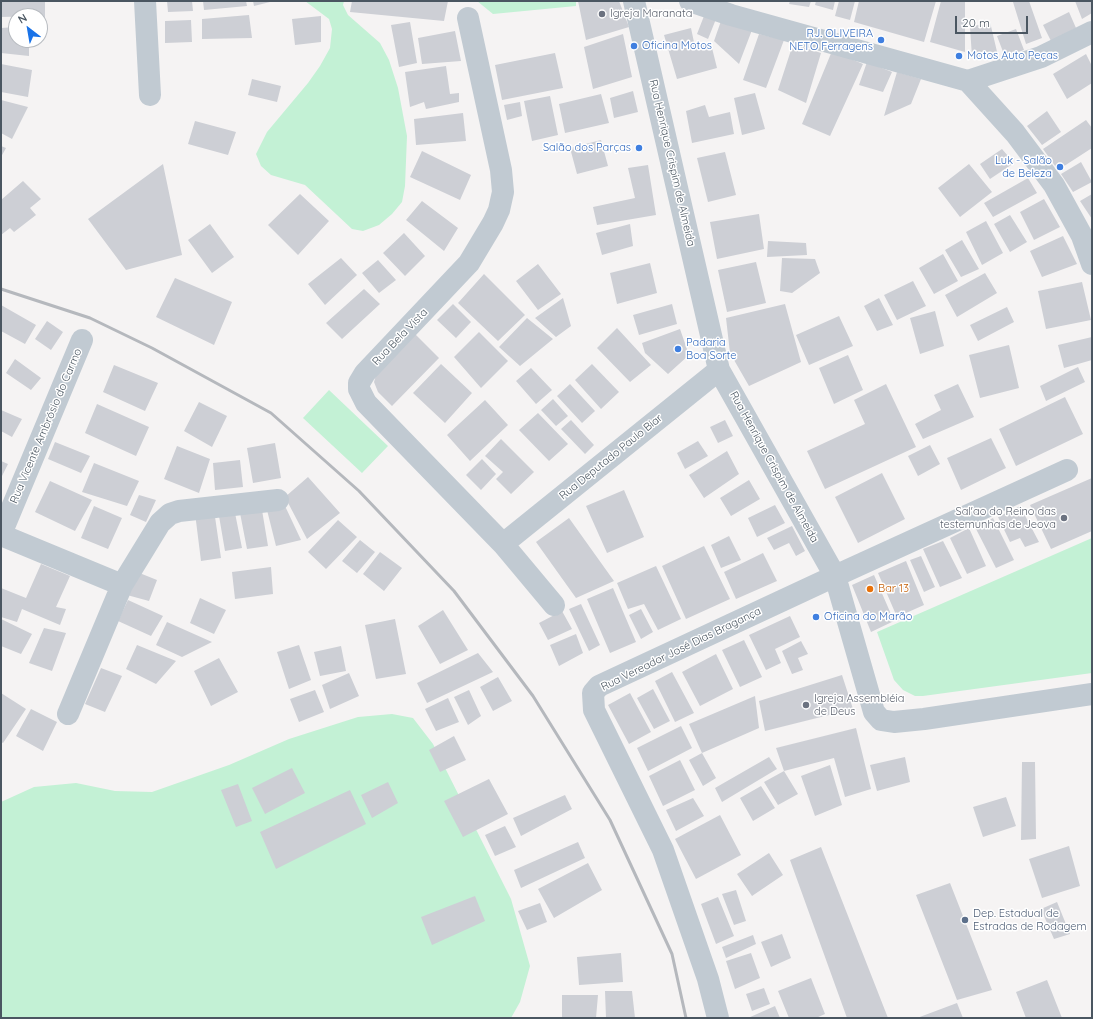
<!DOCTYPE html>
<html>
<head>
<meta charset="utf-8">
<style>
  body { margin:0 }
  #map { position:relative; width:1093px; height:1019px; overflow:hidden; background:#f5f3f3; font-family:Quicksand,sans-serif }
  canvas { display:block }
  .frame { position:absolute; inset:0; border:2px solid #4a5661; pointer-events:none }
  .north { position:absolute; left:8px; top:8px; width:40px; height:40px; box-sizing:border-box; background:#fff; border:1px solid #b7bbc0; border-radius:50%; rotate:329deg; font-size:11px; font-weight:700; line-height:16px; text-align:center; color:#4a5661 }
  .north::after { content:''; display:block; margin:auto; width:14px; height:18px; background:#1a73e8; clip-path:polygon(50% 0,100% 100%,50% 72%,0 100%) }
  .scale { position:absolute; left:955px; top:16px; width:73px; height:18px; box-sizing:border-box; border:2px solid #4a5661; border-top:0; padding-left:5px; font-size:12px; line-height:14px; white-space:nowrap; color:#4a5661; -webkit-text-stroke:3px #fff; paint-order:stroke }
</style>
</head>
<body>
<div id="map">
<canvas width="1093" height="1019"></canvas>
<div class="frame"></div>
<div class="north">N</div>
<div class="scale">20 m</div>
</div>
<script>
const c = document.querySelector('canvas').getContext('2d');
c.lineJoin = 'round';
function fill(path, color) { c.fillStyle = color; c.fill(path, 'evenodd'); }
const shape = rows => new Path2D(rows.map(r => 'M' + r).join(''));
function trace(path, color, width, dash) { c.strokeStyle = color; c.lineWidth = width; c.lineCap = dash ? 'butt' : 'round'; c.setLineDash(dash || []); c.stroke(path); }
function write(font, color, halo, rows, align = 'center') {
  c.font = font + ' Quicksand,sans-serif'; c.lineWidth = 3; c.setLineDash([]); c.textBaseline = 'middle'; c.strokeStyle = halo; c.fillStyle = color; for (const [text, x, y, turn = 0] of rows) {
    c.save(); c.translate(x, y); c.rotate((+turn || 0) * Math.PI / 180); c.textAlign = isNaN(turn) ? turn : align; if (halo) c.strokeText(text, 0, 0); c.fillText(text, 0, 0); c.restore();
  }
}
const green = shape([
  [305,1,344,1,343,5,348,15,380,43,389,60,398,88,407,136,405,186,402,202,392,214,379,225,363,231,352,229,305,185,271,175,261,166,256,154,267,132,308,83,320,66,330,48,332,29,329,19],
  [477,1,576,1,576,6,493,14],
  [329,390,388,446,362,473,303,418],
  [1092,538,1092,673,923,696,915,696,903,690,894,680,877,632],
  [392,714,413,718,433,744,511,899,530,966,520,1002,511,1018,1,1018,1,802,34,787,76,783,115,791,152,792,229,765,289,739,358,717]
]);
const building = shape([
  [1,1,45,1,45,19,40,19,40,16,1,17],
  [167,1,192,1,193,11,168,12],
  [203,1,246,1,247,6,204,10],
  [253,1,270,1,270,2,254,6],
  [352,1,448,1,444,21,350,12],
  [578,1,619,1,629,27,586,40],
  [790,1,811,1,809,7,789,4],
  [816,1,835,1,833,10,815,5],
  [839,1,855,1,850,20,835,16],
  [859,1,936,1,924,42,854,22],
  [941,1,965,1,965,52,930,42],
  [1016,1,1029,1,1042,38,1026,44,1013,2],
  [1075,1,1092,1,1092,13,1082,19],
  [1069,12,1076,28,1051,41,1043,25],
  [249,15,252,38,202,39,202,19],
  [321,16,321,42,295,45,292,19],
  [704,16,716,19,708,39,697,34],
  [191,20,192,42,165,43,165,21],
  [721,21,752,30,739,64,714,41],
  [410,22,417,63,399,67,391,25],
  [990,22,998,56,972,57,970,27],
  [16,27,16,40,29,40,29,56,1,53,1,28],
  [691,28,695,47,711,44,717,68,677,79,664,35],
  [1016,29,1024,50,1005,57,997,36],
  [455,31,461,61,422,64,418,38],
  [623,34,632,77,593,89,584,47],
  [759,34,784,40,766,88,743,80],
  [793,44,821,53,806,103,778,90],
  [832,51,863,64,830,136,802,124],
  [555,53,563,88,502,100,495,65],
  [1086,54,1092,66,1092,83,1067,99,1053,74],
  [867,62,892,72,883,92,859,85],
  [1,64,32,70,28,97,1,92],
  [446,66,450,94,459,93,459,102,426,109,424,102,410,107,405,72],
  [897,72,921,79,911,104,884,116],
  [252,79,281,86,277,102,248,95],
  [633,91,638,112,614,118,610,98],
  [755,93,765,129,742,135,734,98],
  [601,94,609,123,565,133,559,104],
  [550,96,558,135,532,141,524,101],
  [1,100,28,107,12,139,1,133],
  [520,102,522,116,507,120,504,105],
  [705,105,709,117,730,112,734,134,692,143,686,111],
  [1047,111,1061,132,1042,145,1027,126],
  [463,113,466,141,416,145,414,119],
  [1086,120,1092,128,1092,148,1058,170,1043,149],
  [195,121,236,132,228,155,188,144],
  [601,140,608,166,577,174,570,148],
  [1,146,6,148,1,157],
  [1002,149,1014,163,990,179,980,164],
  [422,151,471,175,460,200,410,177],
  [725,152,736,195,708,202,697,158],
  [1081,162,1092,182,1073,192,1061,174],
  [163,164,182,255,126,270,88,219],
  [969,164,992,192,960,217,938,188],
  [648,165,656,215,597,225,593,207,635,198,628,168],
  [1028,178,1037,193,993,217,984,203],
  [23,181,41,199,30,208,36,215,14,232,10,228,1,235,1,200],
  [300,194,329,221,298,255,268,225],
  [1092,194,1092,219,1080,201],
  [1044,199,1060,227,1034,240,1020,212],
  [422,201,458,228,444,251,406,220],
  [759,214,764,249,717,259,710,222],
  [1010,215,1027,242,1010,252,994,224],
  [986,221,1003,253,982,265,966,232],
  [210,224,234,257,212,273,188,240],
  [630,224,633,246,602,255,596,233],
  [404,233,425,256,405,276,383,253],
  [1063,236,1077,264,1042,277,1030,251],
  [962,240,979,269,961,277,945,250],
  [768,241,806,243,807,255,767,257],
  [943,254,958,281,934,294,919,268],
  [341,258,357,275,325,305,308,284],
  [782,258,815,259,820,273,792,293,780,291],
  [378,260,396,280,379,293,362,273],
  [756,262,766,303,727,312,718,270],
  [650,263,657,293,617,304,610,273],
  [538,264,561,294,538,310,516,281],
  [985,273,997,293,957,317,945,295],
  [484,274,525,315,498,341,458,303],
  [175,278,232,302,214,345,156,317],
  [913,281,926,306,897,320,884,295],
  [1082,282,1091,320,1046,329,1038,291],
  [364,289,380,304,342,339,326,323],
  [563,298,571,326,556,337,535,318],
  [879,298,893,325,877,331,864,306],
  [453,304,471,322,456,338,437,320],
  [672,304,677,324,639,335,633,315],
  [785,304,801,362,749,386,730,353,726,318],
  [1,305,36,325,25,344,1,331],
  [1007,307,1014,322,978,341,970,325],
  [935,311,944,346,920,354,910,318],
  [839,316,853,346,809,365,796,335],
  [527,318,553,339,520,366,499,347],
  [47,321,63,332,51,350,35,339],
  [617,328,651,365,630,382,597,348],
  [680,329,689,355,668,374,645,353,642,343],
  [479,332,508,361,481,388,454,357],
  [414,333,439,358,392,406,378,392,374,382,377,372],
  [1092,337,1092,360,1064,368,1058,345],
  [1009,345,1019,388,980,398,969,355],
  [848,355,863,390,834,404,819,368],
  [15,359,41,378,31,390,6,373],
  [441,364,472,393,445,423,413,393],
  [592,364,619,392,601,409,575,380],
  [114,365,158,383,145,411,103,392],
  [1078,367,1085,382,1046,401,1040,386],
  [531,368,552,390,536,404,516,381],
  [570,384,595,411,582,423,557,396],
  [886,384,916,447,825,489,807,451,865,424,854,400],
  [958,384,974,417,923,439,915,424,941,410,934,395],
  [1065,397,1083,434,1016,466,999,429],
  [553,399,568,416,556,426,541,410],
  [485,400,508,425,470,461,447,435],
  [199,402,227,416,212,447,184,431],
  [97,404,149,427,136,456,85,433],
  [1,410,22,419,12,437,1,431],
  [538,413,568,444,549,461,519,430],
  [571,420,594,445,585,454,561,429],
  [725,420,733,436,718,443,710,427],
  [991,438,1006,468,961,490,947,458],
  [501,439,534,472,511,494,496,479,503,472,485,456],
  [698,441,708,456,685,469,677,453],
  [55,442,90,456,81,473,48,459],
  [275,443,281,478,253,483,247,448],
  [930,445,940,464,918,476,908,456],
  [177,446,210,459,199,493,164,479],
  [727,451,739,474,704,498,689,475],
  [482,459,496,474,481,490,466,475],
  [240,460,243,487,215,490,213,463],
  [1,461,8,464,1,478],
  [94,463,139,481,127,506,82,492],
  [882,473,905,519,858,543,835,497],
  [308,477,340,513,307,539,285,497],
  [1092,478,1092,531,1051,549,1030,505],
  [749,480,760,499,731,516,720,498],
  [50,481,92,500,75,531,35,512],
  [624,490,644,537,607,553,586,506],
  [139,495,156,500,146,522,130,515],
  [775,505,785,523,757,537,748,518],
  [94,506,122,518,108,549,81,538],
  [285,506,301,540,276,546,267,510],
  [1020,506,1039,542,1025,547,1020,538,1010,542,998,517],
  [214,510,221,558,201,561,195,513],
  [262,510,268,546,247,549,240,513],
  [235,513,242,548,225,551,219,516],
  [569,518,614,581,576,598,536,542],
  [993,518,1014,560,996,568,975,527],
  [338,520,357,537,326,569,308,552],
  [792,526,805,551,796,556,789,543,774,550,767,538],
  [969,528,986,566,967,574,950,538],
  [729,536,741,560,721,568,711,545],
  [360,540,375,552,357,573,342,561],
  [943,541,962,578,940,587,923,549],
  [704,546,730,599,686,619,662,566],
  [380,552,402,568,384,591,363,574],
  [763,553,777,581,736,599,724,572],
  [921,556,935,587,924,592,910,560],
  [906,561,924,605,897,617,878,573],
  [41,564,70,576,56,607,66,609,60,625,22,609,17,622,1,617,1,588,26,598],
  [656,566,681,619,658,630,644,604,628,609,617,583],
  [271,567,273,594,235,599,232,572],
  [137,572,157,580,149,601,127,595],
  [874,575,894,621,871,632,852,585],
  [613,588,636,642,610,653,587,599],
  [200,598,226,610,214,634,190,623],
  [128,600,163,616,151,636,118,621],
  [581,604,600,645,589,651,569,609],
  [641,609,653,632,641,639,629,615],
  [443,610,468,650,440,664,418,626],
  [562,611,572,629,548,640,539,623],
  [790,616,800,637,775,649,781,663,766,670,749,635],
  [1,619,32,634,21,654,1,646],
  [395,619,406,674,376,679,365,625],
  [167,622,212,642,182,657,156,645],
  [44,628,66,633,52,671,29,663],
  [576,634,583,653,559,666,550,645],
  [744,640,762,677,740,687,722,650],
  [801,641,808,654,798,658,803,670,792,674,782,651],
  [137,645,176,661,156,684,126,669],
  [299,645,311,680,289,689,277,652],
  [341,646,346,671,320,676,314,652],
  [478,653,493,672,427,703,417,683],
  [716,654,733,689,700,706,682,672],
  [219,658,238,692,211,706,194,671],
  [101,668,122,676,105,712,85,704],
  [672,672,694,713,675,722,655,681],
  [349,673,359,696,330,709,322,685],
  [842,675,853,709,765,731,759,701],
  [498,677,512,701,493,711,480,687],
  [653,689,670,721,654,729,637,698],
  [315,690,324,712,299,722,290,699],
  [469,690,481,716,468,725,454,697],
  [1,693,26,709,3,743,1,742],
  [630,693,651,732,629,744,608,705],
  [755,696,759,728,702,753,689,724],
  [448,698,459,722,436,731,425,709],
  [31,709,57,722,43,751,16,736],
  [681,726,692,748,648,771,637,748],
  [856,728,871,789,845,797,834,758,784,771,776,748],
  [454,736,466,760,440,772,429,750],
  [702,753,716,778,703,786,689,760],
  [769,757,777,769,722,802,715,788],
  [905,757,910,782,877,791,870,765],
  [680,760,695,790,663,806,649,776],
  [1022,762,1035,762,1036,839,1021,840],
  [830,765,842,805,815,816,801,776],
  [292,768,305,793,265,814,252,788],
  [784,771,798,794,778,805,764,782],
  [489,779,508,814,463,837,444,801],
  [388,782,398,803,372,818,361,795],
  [238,784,252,821,236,827,221,790],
  [761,786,775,808,753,821,740,798],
  [350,790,366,824,276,869,260,832],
  [565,795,572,809,521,836,513,818],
  [1006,797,1016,826,983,837,973,807],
  [693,798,704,816,676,831,666,810],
  [720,815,741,855,696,879,675,839],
  [505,826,516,847,495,856,485,835],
  [578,842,585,858,521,888,514,870],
  [1069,846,1080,886,1042,898,1029,859],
  [821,847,888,1018,847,1018,790,860],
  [769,853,783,875,752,896,737,874],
  [588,863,602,890,554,918,538,889],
  [950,883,992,990,957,1000,916,895],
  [736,890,746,921,734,925,722,894],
  [475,896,485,921,432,945,421,917],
  [718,897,734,936,716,944,701,904],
  [1057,902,1070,934,1054,939,1041,909],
  [540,903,547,922,527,930,518,911],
  [782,934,791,958,771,967,761,942],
  [753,935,756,944,726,958,722,947],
  [621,953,623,982,579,985,577,957],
  [751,953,760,978,735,989,726,961],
  [811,978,825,1014,816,1018,789,1018,778,991],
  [1047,980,1062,1018,1026,1018,1016,992],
  [764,988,770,1004,752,1011,746,994],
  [605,991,632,991,635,1018,606,1018],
  [562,995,598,995,596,1018,562,1018],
  [957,1003,963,1018,917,1018],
  [775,1006,780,1018,748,1018]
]);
const minor = shape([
  [145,1,150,95],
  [634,1,719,370,835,576,874,712,881,720,894,722,924,719,1092,694],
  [690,1,731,15,968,81,1041,57,1092,32],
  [468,18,501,170,503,192,499,210,493,223,469,263,365,373,359,383,359,389,366,403,503,544,554,605],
  [968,81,1015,133,1054,185,1082,236,1092,264],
  [1,534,82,340],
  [1,535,122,585],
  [503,544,719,370],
  [68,714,122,585,160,523,170,514,179,511,278,500],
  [718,1018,708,979,663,850,594,710,593,693,599,686,835,576,1067,470]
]);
const rail = shape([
  [1,289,90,318,152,348,271,413,359,491,454,591,533,696,610,820,672,954,686,1018]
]);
const markers = [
  [602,14,4,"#6b7280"],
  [881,40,4,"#3f7fe0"],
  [634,46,4,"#3f7fe0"],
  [959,56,4,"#3f7fe0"],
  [639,148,4,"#3f7fe0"],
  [1060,167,4,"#3f7fe0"],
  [678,349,4,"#3f7fe0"],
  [1064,518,4,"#6b7280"],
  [870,589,4,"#e8710a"],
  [816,617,4,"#3f7fe0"],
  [806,705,4,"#6b7280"],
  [965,920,4,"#5c6f8a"]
];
const worshipNames = [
  ["Igreja Maranata",610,14],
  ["Sal'ao do Reino das",1056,512,"right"],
  ["testemunhas de Jeova",1056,525,"right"],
  ["Igreja Assembléia",814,699],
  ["de Deus",814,712]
];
const shopNames = [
  ["RJ. OLIVEIRA",873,34,"right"],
  ["NETO Ferragens",873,47,"right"],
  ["Oficina Motos",642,46],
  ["Motos Auto Peças",967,56],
  ["Salão dos Parças",631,148,"right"],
  ["Luk - Salão",1052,161,"right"],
  ["de Beleza",1052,174,"right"],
  ["Padaria",686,343],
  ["Boa Sorte",686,356],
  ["Oficina do Marão",824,617]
];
const streetNames = [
  ["Rua Henrique Crispim de Almeida",672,163,77],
  ["Rua Bela Vista",400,337,-46],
  ["Rua Vicente Ambrósio do Carmo",46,426,-67],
  ["Rua Deputado Paulo Biar",611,457,-39],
  ["Rua Henrique Crispim de Almeida",774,467,61],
  ["Rua Vereador José Dias Bragança",681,649,-26]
];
const foodNames = [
  ["Bar 13",878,589]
];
const serviceNames = [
  ["Dep. Estadual de",973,914],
  ["Estradas de Rodagem",973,927]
];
fill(green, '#c3f1d5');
fill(building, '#cdcfd5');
trace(minor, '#c1cad2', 22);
trace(rail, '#b5b8bd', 3);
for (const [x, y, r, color] of markers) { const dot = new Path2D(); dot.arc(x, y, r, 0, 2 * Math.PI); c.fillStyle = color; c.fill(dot); trace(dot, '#fff', 1.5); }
write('11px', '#5b616d', '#fff', worshipNames, 'left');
write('11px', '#366cbe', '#fff', shopNames, 'left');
write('11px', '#4a5661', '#fff', streetNames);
write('11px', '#c56008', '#fff', foodNames, 'left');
write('11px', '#4e5e75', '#fff', serviceNames, 'left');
</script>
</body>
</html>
